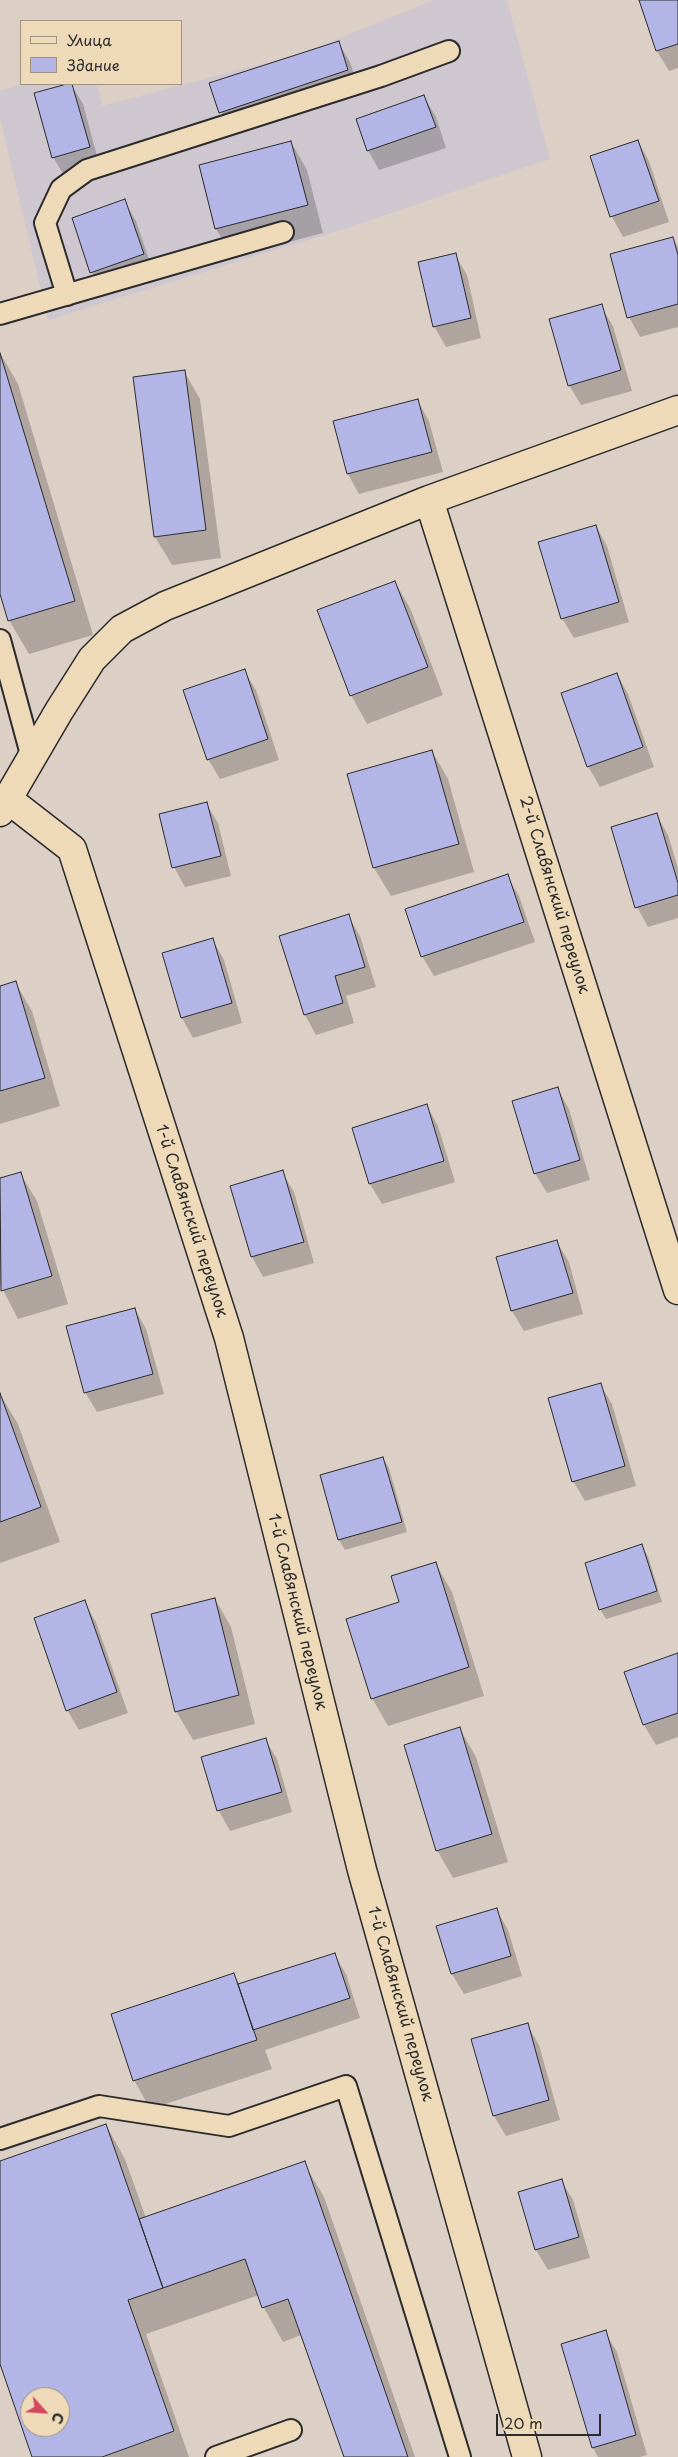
<!DOCTYPE html>
<html>
<head>
<meta charset="utf-8">
<style>
  body { margin:0 }
  #map { position:relative; width:678px; height:2457px; overflow:hidden; background:#dccfc6; font-family:"Playpen Sans",sans-serif }
  canvas { display:block }
  .legend { position:absolute; left:20px; top:20px; width:162px; height:65px; box-sizing:border-box; background:#eedab8; border:1px solid #a09480; margin:0; padding:6px 9px; list-style:none; font-size:15px; color:#2b2b2b }
  .legend li { display:flex; align-items:center; gap:10px; height:25px }
  .legend b { width:25px; border:1px solid #a09480 }
  .north { position:absolute; left:20px; top:2387px; width:50px; height:50px; box-sizing:border-box; background:#eedab8; border:1px solid #a09480; border-radius:50%; rotate:116deg; font-size:14px; font-weight:700; line-height:20px; text-align:center; color:#2b2b2b }
  .north::after { content:''; display:block; margin:auto; width:18px; height:22px; background:#d1495b; clip-path:polygon(50% 0,100% 100%,50% 72%,0 100%) }
  .scale { position:absolute; left:496px; top:2414px; width:105px; height:22px; box-sizing:border-box; border:2px solid #2b2b2b; border-top:0; padding-left:6px; font-size:15px; line-height:18px; white-space:nowrap; color:#2b2b2b; -webkit-text-stroke:4px #eedab8; paint-order:stroke }
</style>
</head>
<body>
<div id="map">
<canvas width="678" height="2457"></canvas>
<ul class="legend">
<li><b style="height:6px;background:#eedab8"></b>Улица</li>
<li><b style="height:14px;background:#b2b5e6"></b>Здание</li>
</ul>
<div class="north">С</div>
<div class="scale">20 m</div>
</div>
<script>
const c = document.querySelector('canvas').getContext('2d');
c.lineJoin = 'round';
function fill(path, color) { c.fillStyle = color; c.fill(path, 'evenodd'); }
const shape = rows => new Path2D(rows.map(r => 'M' + r).join(''));
function trace(path, color, width, dash) { c.strokeStyle = color; c.lineWidth = width; c.lineCap = dash ? 'butt' : 'round'; c.setLineDash(dash || []); c.stroke(path); }
function write(font, color, halo, rows, align = 'center') {
  c.font = font + ' "Playpen Sans",sans-serif'; c.lineWidth = 4.5; c.setLineDash([]); c.textBaseline = 'middle'; c.strokeStyle = halo; c.fillStyle = color; for (const [text, x, y, turn = 0] of rows) {
    c.save(); c.translate(x, y); c.rotate((+turn || 0) * Math.PI / 180); c.textAlign = isNaN(turn) ? turn : align; if (halo) c.strokeText(text, 0, 0); c.fillText(text, 0, 0); c.restore();
  }
}
const built = shape([
  [434,0,507,0,550,159,350,227,48,320,0,118,0,91,22,84,97,84,103,106,302,53]
]);
const shadow = shape([
  [640,0,678,0,678,68,669,71,657,51],
  [338,42,350,62,359,90,232,132,221,112],
  [71,84,83,104,100,167,65,177,53,157,35,94],
  [424,97,436,117,446,148,379,170,368,150],
  [638,141,649,161,669,222,623,237,612,217,592,157],
  [291,142,307,170,323,233,233,257,216,229,200,166],
  [124,201,136,221,154,274,103,292,92,272],
  [673,238,678,247,678,327,640,337,629,317],
  [455,255,467,275,481,338,446,347,434,326],
  [601,306,613,326,632,391,581,405,569,385],
  [0,353,18,384,93,635,29,654,9,620,0,590],
  [184,371,200,399,221,558,172,565,155,537],
  [418,401,429,421,443,472,359,494,348,474,334,422],
  [596,526,607,546,629,622,574,638,562,618],
  [395,582,411,610,443,695,367,724,351,695],
  [244,670,256,690,279,760,220,779,208,759],
  [617,674,628,694,654,767,600,787,588,766],
  [432,751,448,779,474,872,391,896,374,868],
  [206,803,218,823,231,876,185,887,174,867],
  [657,815,668,835,678,868,678,918,648,927,637,907],
  [507,876,519,896,535,942,434,976,422,956],
  [348,916,360,936,376,987,346,996,354,1023,316,1035,305,1015],
  [213,940,224,960,242,1023,193,1038,182,1018],
  [15,982,32,1011,60,1106,0,1124,0,987],
  [558,1089,569,1109,590,1180,547,1193,535,1173],
  [427,1106,438,1126,455,1182,382,1204,370,1184,353,1128],
  [282,1172,294,1192,314,1263,263,1277,252,1257,232,1187],
  [20,1173,37,1201,68,1304,18,1319,0,1284,0,1179],
  [557,1242,569,1262,583,1314,524,1331,512,1311],
  [135,1309,146,1329,164,1394,97,1412,85,1392],
  [600,1384,612,1404,636,1486,585,1501,573,1481],
  [0,1394,18,1424,60,1542,0,1563],
  [383,1458,389,1468,407,1532,345,1550,339,1540],
  [642,1546,648,1556,662,1602,606,1619,600,1609],
  [436,1564,452,1592,484,1696,388,1726,372,1698,401,1603],
  [215,1599,231,1627,255,1724,193,1740,176,1711],
  [84,1602,96,1622,128,1713,79,1730,67,1710],
  [678,1655,678,1737,656,1745,644,1725,626,1672],
  [460,1729,476,1757,508,1862,453,1878,437,1850],
  [265,1739,277,1759,292,1812,230,1831,219,1811,202,1758],
  [497,1910,508,1930,522,1976,464,1994,452,1974],
  [334,1954,346,1974,360,2018,265,2050,272,2069,150,2109,134,2080,234,1975,240,1985],
  [527,2024,539,2045,560,2120,506,2136,494,2116,473,2040],
  [106,2125,125,2159,146,2218,304,2163,324,2197,415,2457,345,2457,301,2335,283,2342,264,2308,259,2295,146,2334,189,2457,34,2457,0,2360,0,2162],
  [30,2397,60,2397,60,2427,30,2427],
  [561,2180,573,2200,590,2258,548,2270,536,2250,519,2193],
  [605,2332,617,2352,647,2455,640,2457,598,2457,593,2448]
]);
const building = shape([
  [639,0,678,0,678,44,656,51,639,0],
  [339,41,348,70,219,113,209,83,339,41],
  [67,84,72,84,90,147,52,158,34,93,67,84],
  [424,95,436,127,367,151,356,119,424,95],
  [638,140,659,201,610,217,590,156,638,140],
  [291,141,308,205,215,229,199,165,291,141],
  [125,199,144,254,90,273,72,218,125,199],
  [673,237,678,255,678,304,627,318,610,254,673,237],
  [456,253,471,318,433,327,418,262,456,253],
  [602,304,621,370,568,386,549,319,602,304],
  [0,353,75,601,8,621,0,594,0,353],
  [185,370,206,530,154,537,133,377,185,370],
  [418,399,432,452,347,474,333,421,418,399],
  [596,525,619,602,561,619,538,542,596,525],
  [395,581,428,667,350,696,317,610,395,581],
  [245,669,268,739,207,760,183,690,245,669],
  [617,673,643,747,587,767,561,693,617,673],
  [432,750,459,844,373,868,347,774,432,750],
  [207,802,221,856,172,868,159,814,207,802],
  [657,813,678,883,678,895,635,908,611,827,657,813],
  [508,874,524,922,421,957,405,909,508,874],
  [349,914,365,967,335,976,343,1003,304,1015,279,936,349,914],
  [213,938,232,1003,181,1018,162,953,213,938],
  [16,981,45,1078,0,1091,0,986,16,981],
  [558,1087,580,1160,534,1174,512,1101,558,1087],
  [427,1104,444,1161,369,1184,352,1128,427,1104],
  [283,1170,304,1242,251,1257,230,1186,283,1170],
  [21,1172,52,1276,1,1291,0,1178,21,1172],
  [557,1240,573,1293,511,1311,496,1257,557,1240],
  [135,1308,153,1374,84,1393,66,1326,135,1308],
  [601,1383,625,1466,572,1482,548,1398,601,1383],
  [0,1393,41,1507,0,1522,0,1393],
  [383,1457,402,1522,338,1540,320,1475,383,1457],
  [642,1544,657,1591,599,1610,585,1563,642,1544],
  [436,1562,469,1667,371,1699,346,1619,399,1602,391,1576,436,1562],
  [215,1598,239,1695,175,1712,151,1614,215,1598],
  [85,1600,117,1692,66,1711,34,1618,85,1600],
  [678,1653,678,1713,643,1725,624,1672,678,1653],
  [460,1727,492,1834,436,1851,404,1745,460,1727],
  [266,1738,282,1792,217,1811,201,1757,266,1738],
  [497,1908,511,1956,451,1974,436,1926,497,1908],
  [335,1953,350,1998,253,2030,238,1984,335,1953],
  [234,1973,257,2040,133,2081,111,2014,234,1973],
  [528,2023,549,2100,493,2116,471,2039,528,2023],
  [106,2124,163,2288,128,2300,174,2431,102,2457,32,2457,0,2364,0,2161,106,2124],
  [30,2397,60,2397,60,2427,30,2427,30,2397],
  [305,2161,408,2457,344,2457,288,2299,262,2308,245,2259,163,2288,139,2219,305,2161],
  [562,2179,579,2237,535,2250,518,2192,562,2179],
  [606,2330,636,2435,592,2448,561,2344,606,2330]
]);
const lane = shape([
  [67,295,45,223,61,189,87,170,381,76,449,51],
  [0,314,283,232],
  [0,640,32,758],
  [0,2139,99,2106,229,2126,346,2086,460,2457],
  [216,2457,291,2430]
]);
const street = shape([
  [429,500,678,1290],
  [9,800,72,849,229,1338,362,1870,527,2457],
  [0,812,59,711,92,659,122,629,165,606,429,500,678,410]
]);
const streetNames = [
  ["2-й Славянский переулок",554,895,73],
  ["1-й Славянский переулок",191,1221,72],
  ["1-й Славянский переулок",297,1612,76],
  ["1-й Славянский переулок",400,2004,74]
];
fill(built, '#cfc7d0');
fill(shadow, '#0003');
fill(building, '#b2b5e6');
trace(building, '#2b2b2b', 1);
trace(lane, '#2b2b2b', 24);
trace(street, '#2b2b2b', 31);
trace(lane, '#eedab8', 20);
trace(street, '#eedab8', 28);
write('16px', '#2b2b2b', '#eedab8', streetNames);
</script>
</body>
</html>
